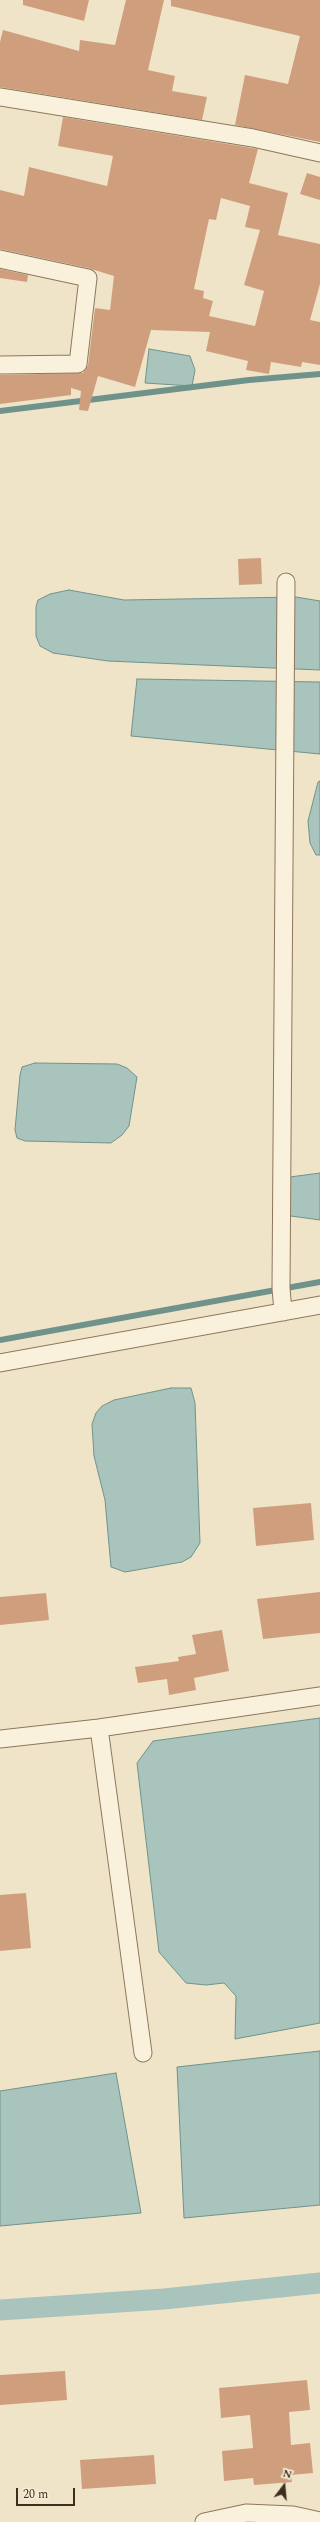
<!DOCTYPE html>
<style>
body{margin:0}
#map{position:relative;width:320px;height:2522px;overflow:hidden;background:#f0e4c8;font-family:Spectral,serif}
canvas{display:block}
.north{position:absolute;left:264px;top:2466px;width:40px;height:40px;-webkit-text-stroke:3px #f7eed8;paint-order:stroke;rotate:16deg;font-size:11px;font-weight:700;line-height:16px;text-align:center;color:#3d2e20}
.north::after{content:'';display:block;margin:auto;width:14px;height:18px;background:#3d2e20;clip-path:polygon(50% 0,100% 100%,50% 72%,0 100%)}
.scale{position:absolute;left:16px;top:2488px;width:59px;height:18px;box-sizing:border-box;border:2px solid #3d2e20;border-top:0;padding-left:5px;font-size:12px;line-height:14px;white-space:nowrap;color:#3d2e20;-webkit-text-stroke:3px #f7eed8;paint-order:stroke}
</style>
<div id="map">
<canvas width="320" height="2522"></canvas>
<div class="north">N</div>
<div class="scale">20 m</div>
</div>
<script>
const g = document.querySelector('canvas').getContext('2d');
g.lineJoin = 'round';
function fillPath(path, color) { g.fillStyle = color; g.fill(path, 'evenodd'); }
const toPath = rows => new Path2D(rows.map(r => 'M' + r).join(''));
function trace(path, color, width, dash) { g.strokeStyle = color; g.lineWidth = width; g.lineCap = dash ? 'butt' : 'round'; g.setLineDash(dash || []); g.stroke(path); }
const water = toPath([
 [149,349,190,356,195,370,192,386,145,383,149,349],
 [69,590,124,600,296,597,320,601,320,670,108,661,53,653,40,646,36,636,36,607,38,600,50,594,69,590],
 [137,679,320,682,320,754,131,736,137,679],
 [320,781,320,855,316,855,310,843,308,821,318,782,320,781],
 [35,1063,117,1064,127,1068,137,1077,129,1126,122,1135,111,1143,25,1141,17,1138,15,1130,20,1075,22,1067,35,1063],
 [320,1173,320,1220,291,1216,284,1211,290,1177,320,1173],
 [171,1388,191,1388,195,1403,200,1543,191,1557,182,1562,125,1572,111,1567,105,1500,94,1456,92,1424,96,1413,102,1406,114,1400,171,1388],
 [320,1718,320,2023,235,2039,236,1996,224,1983,206,1985,186,1983,159,1952,137,1763,153,1741,320,1718],
 [320,2051,320,2205,184,2218,177,2067,320,2051],
 [116,2073,141,2213,0,2226,0,2091,116,2073]
]);
fillPath(water, '#a9c4bc');
trace(water, '#6f938a', 1);
trace(toPath([
 [0,411,249,380,320,374],
 [0,1340,320,1282]
]), '#6f938a', 6);
trace(toPath([
 [0,2310,164,2299,320,2283]
]), '#a9c4bc', 21);
fillPath(toPath([
 [23,0,89,0,84,21,23,5],
 [126,0,164,0,148,70,175,76,172,91,207,97,202,120,0,87,0,42,3,30,79,51,80,40,115,45],
 [171,0,320,0,320,142,235,125,245,75,288,84,300,36,171,6],
 [63,117,258,149,249,183,288,193,278,235,320,244,320,284,310,320,320,322,320,365,302,362,301,367,271,362,269,374,246,370,248,361,206,351,210,332,151,330,135,387,98,376,88,411,79,410,81,391,71,388,71,395,0,404,0,375,83,373,88,365,95,308,110,310,114,276,88,268,0,249,0,190,24,196,29,167,107,186,113,156,58,146],
 [221,198,250,206,245,227,260,230,244,285,264,291,255,326,209,316,213,301,203,298,204,291,194,289,209,219,216,220],
 [307,173,320,177,320,200,300,194],
 [0,269,28,275,27,282,0,278],
 [261,558,262,584,239,585,238,559],
 [311,1503,314,1540,256,1546,253,1508],
 [320,1592,320,1633,263,1639,257,1599],
 [46,1593,49,1620,0,1625,0,1597],
 [222,1630,229,1671,194,1678,196,1690,169,1695,167,1679,138,1683,135,1667,179,1661,178,1657,196,1654,192,1635],
 [26,1893,31,1948,0,1951,0,1895],
 [65,2371,67,2400,0,2405,0,2375],
 [307,2380,310,2410,289,2412,291,2445,310,2443,313,2473,291,2475,292,2482,254,2485,253,2478,224,2481,222,2451,253,2448,250,2415,221,2418,219,2388],
 [154,2455,156,2484,82,2489,80,2460]
]), '#cf9f7d');
const minor = toPath([
 [0,97,253,138,320,153],
 [0,259,88,278,78,364,0,365],
 [283,1312,281,1288,286,582],
 [0,1363,320,1305],
 [99,1728,143,2053],
 [0,1739,99,1728,320,1696],
 [204,2522,246,2513,293,2515,320,2521]
]);
trace(minor, '#8d765c', 19);
trace(minor, '#faf1dc', 17);
</script>
